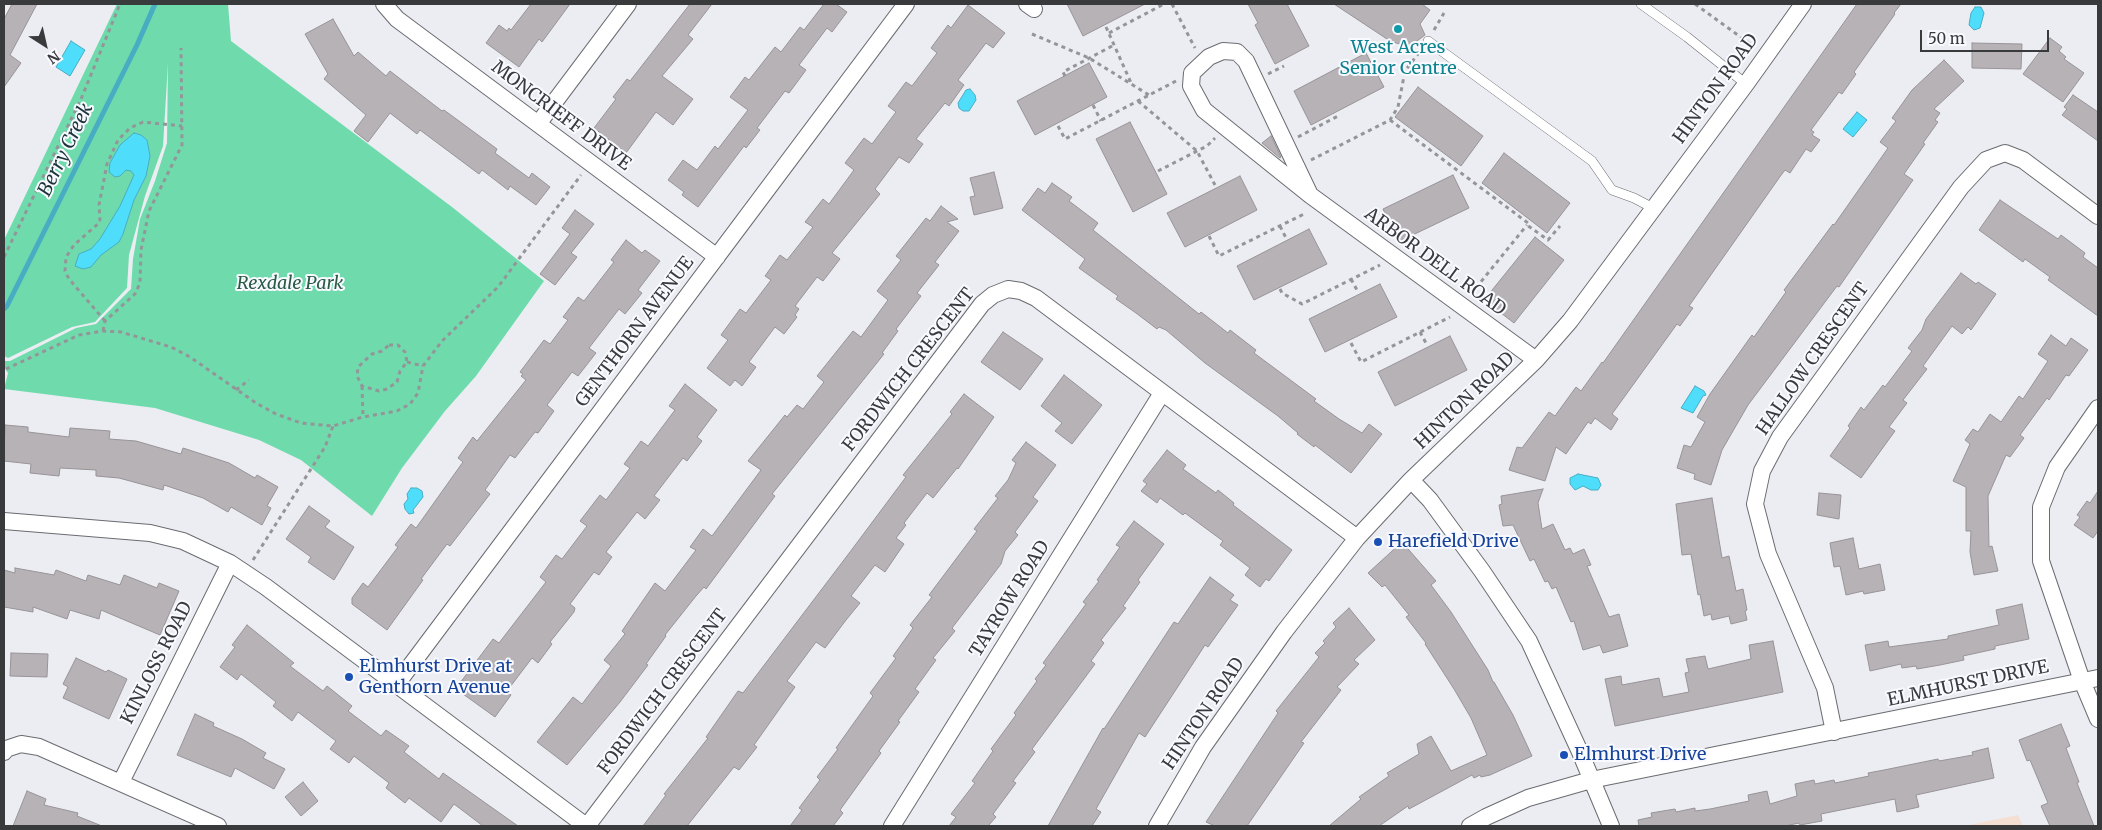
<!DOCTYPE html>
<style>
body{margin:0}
#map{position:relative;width:2102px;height:830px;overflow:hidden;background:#ebedf2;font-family:Merriweather,serif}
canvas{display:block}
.frame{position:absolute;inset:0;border:5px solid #393a3c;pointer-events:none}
.north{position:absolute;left:20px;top:20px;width:50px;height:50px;-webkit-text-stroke:4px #f9faff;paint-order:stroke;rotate:145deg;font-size:14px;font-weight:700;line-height:20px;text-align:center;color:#393a3c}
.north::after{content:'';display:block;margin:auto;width:18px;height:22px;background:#393a3c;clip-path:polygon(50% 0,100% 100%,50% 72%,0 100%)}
.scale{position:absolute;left:1920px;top:30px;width:129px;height:22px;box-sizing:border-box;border:2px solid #393a3c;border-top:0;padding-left:6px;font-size:15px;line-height:18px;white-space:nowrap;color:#393a3c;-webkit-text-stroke:4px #f9faff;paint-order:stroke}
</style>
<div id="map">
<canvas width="2102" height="830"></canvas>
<div class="frame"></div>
<div class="north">N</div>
<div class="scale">50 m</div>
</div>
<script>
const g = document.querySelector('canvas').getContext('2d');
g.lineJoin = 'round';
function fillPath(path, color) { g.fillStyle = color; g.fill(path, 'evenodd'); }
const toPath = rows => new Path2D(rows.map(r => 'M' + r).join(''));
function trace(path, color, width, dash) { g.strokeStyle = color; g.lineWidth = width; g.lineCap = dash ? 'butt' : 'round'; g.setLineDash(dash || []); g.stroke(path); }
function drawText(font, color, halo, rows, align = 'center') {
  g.font = font + ' Merriweather,serif'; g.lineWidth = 4; g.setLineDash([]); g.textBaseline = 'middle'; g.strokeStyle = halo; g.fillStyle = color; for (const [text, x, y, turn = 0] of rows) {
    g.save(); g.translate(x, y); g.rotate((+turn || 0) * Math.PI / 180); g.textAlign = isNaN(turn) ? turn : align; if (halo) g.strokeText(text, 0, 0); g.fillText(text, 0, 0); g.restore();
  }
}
fillPath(toPath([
 [2018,815,2023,826,1964,826]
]), '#f5ded2');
fillPath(toPath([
 [117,4,228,4,231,41,452,207,544,281,476,376,445,411,402,468,372,516,301,460,259,440,155,408,4,389,8,373,4,367,4,361,10,361,76,328,96,324,131,289,133,259,140,219,155,181,167,143,168,63,163,146,145,196,129,255,127,288,95,322,72,327,8,358,4,356,4,240]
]), '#6fdbac');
const water = toPath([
 [1975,7,1981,7,1984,13,1980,28,1974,30,1969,25,1971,13,1975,7],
 [71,41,85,50,70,76,56,67,71,41],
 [970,89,975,95,976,100,969,111,963,111,959,108,958,103,966,90,970,89],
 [1857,112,1867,120,1853,137,1843,129,1857,112],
 [134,133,141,135,147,140,150,156,146,176,134,200,123,234,119,242,101,255,91,267,83,269,75,266,79,254,91,249,100,239,120,206,134,175,131,171,126,170,120,176,115,177,109,172,110,163,120,145,134,133],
 [1695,386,1704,391,1706,395,1703,396,1693,413,1681,408,1695,386],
 [1578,474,1598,478,1601,485,1598,490,1591,490,1583,486,1575,490,1570,484,1570,478,1578,474],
 [411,488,417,488,422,491,423,497,413,510,414,513,409,514,405,509,404,504,408,499,407,494,411,488]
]);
fillPath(water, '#4edefc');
trace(water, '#48adc2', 1);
trace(toPath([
 [4,309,7,306,137,45,155,4]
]), '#48adc2', 5);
const building = toPath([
 [12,4,37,4,10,55,21,63,4,87,4,19,12,4],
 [531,4,570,4,542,42,539,39,519,67,486,43,499,25,507,31,509,28,511,30,531,4],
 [690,4,712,4,688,35,693,39,662,76,693,99,673,125,656,112,626,153,594,128,616,99,613,97,627,79,630,81,690,4],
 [824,4,836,4,847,12,832,32,827,28,799,65,806,70,789,93,785,91,757,128,760,130,746,148,744,146,698,207,682,195,684,192,668,180,683,160,697,170,715,146,718,149,748,110,730,97,745,77,749,80,775,47,781,52,800,27,804,30,824,4],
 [1067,4,1145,4,1083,36,1067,4],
 [1248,4,1287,4,1309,46,1275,64,1255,25,1258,23,1248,4],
 [1334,4,1422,4,1430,10,1420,24,1425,35,1409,47,1390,41,1334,4],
 [1857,4,1901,4,1894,13,1895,14,1854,72,1856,74,1842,94,1839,92,1811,130,1814,132,1812,135,1820,140,1811,152,1806,149,1790,173,1785,170,1779,178,1689,306,1693,308,1680,326,1677,324,1612,414,1618,419,1611,430,1595,418,1591,424,1588,422,1566,454,1556,447,1545,481,1509,470,1517,447,1522,448,1549,412,1555,416,1576,387,1581,391,1602,362,1603,363,1857,4],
 [968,5,1005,33,993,48,986,43,958,80,964,85,949,106,945,103,916,139,923,144,909,163,899,157,875,189,880,194,832,253,840,259,823,281,817,277,795,306,799,309,795,315,797,317,784,334,775,327,749,362,756,367,742,386,735,380,730,386,707,368,728,340,721,335,740,309,746,313,771,280,765,276,780,255,787,260,813,227,805,222,823,199,829,204,854,170,845,163,864,138,872,144,896,112,888,106,906,82,912,86,937,53,931,48,948,25,951,28,968,5],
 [333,19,354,56,358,52,386,76,390,71,442,111,444,110,497,149,495,153,529,178,532,173,550,187,536,205,510,186,508,190,482,170,479,174,420,130,417,134,390,113,368,142,354,131,366,115,324,79,328,74,305,34,333,19],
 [2050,38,2062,47,2059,51,2066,57,2064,59,2084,73,2063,102,2023,74,2050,38],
 [1972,43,2022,44,2021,69,1972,68,1972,43],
 [1366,53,1384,87,1311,125,1294,91,1366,53],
 [1944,60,1964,81,1934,109,1940,113,1935,120,1938,122,1923,143,1925,144,1904,174,1913,180,1839,287,1837,286,1748,405,1722,450,1711,485,1694,479,1695,474,1677,468,1684,445,1691,447,1705,422,1697,417,1710,394,1752,335,1754,337,1786,292,1784,290,1833,224,1834,225,1888,148,1880,142,1896,121,1892,118,1912,90,1944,60],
 [1089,63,1107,97,1035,135,1017,101,1089,63],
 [1418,87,1483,136,1461,166,1395,117,1418,87],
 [2073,95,2098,112,2098,141,2062,115,2067,109,2064,107,2073,95],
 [1130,122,1167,194,1133,212,1096,139,1130,122],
 [1271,136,1281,157,1280,158,1262,143,1271,136],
 [1504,153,1570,203,1547,233,1482,183,1504,153],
 [994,172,1003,208,974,215,970,197,975,196,970,178,994,172],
 [1453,175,1469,208,1398,242,1383,209,1453,175],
 [1240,176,1257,210,1185,247,1167,213,1240,176],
 [1052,183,1072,197,1069,201,1098,223,1093,230,1199,314,1201,312,1228,333,1230,330,1256,350,1254,353,1316,399,1314,401,1339,419,1362,433,1369,424,1382,434,1351,473,1315,445,1314,447,1297,434,1298,433,1278,416,1205,363,1166,330,1159,327,1157,329,1136,313,1116,299,1118,296,1079,268,1085,259,1022,210,1038,188,1045,193,1052,183],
 [2000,200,2058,239,2061,235,2085,253,2083,257,2098,268,2098,316,2048,280,2050,277,2025,259,2023,262,1979,230,2000,200],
 [941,206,958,219,947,222,959,231,935,262,939,265,917,293,921,296,896,329,898,331,882,353,884,354,772,494,775,496,706,589,704,587,696,596,665,635,666,636,646,664,648,665,620,702,567,765,537,742,573,697,582,704,611,666,604,660,625,634,622,631,655,583,665,591,696,550,690,547,703,529,712,536,761,470,748,461,785,415,787,417,797,405,803,409,824,382,817,376,853,331,861,337,888,300,877,291,901,260,896,256,926,218,930,221,941,206],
 [575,210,594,224,571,253,577,257,555,285,540,274,570,234,562,228,575,210],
 [1309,229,1327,264,1254,300,1237,266,1309,229],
 [1535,237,1564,260,1514,323,1484,300,1535,237],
 [626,240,642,253,645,250,660,261,638,290,642,293,625,314,619,309,589,348,596,353,578,376,572,372,547,405,554,411,538,433,535,432,515,458,510,455,485,490,490,494,450,546,447,544,421,579,423,580,387,630,352,604,352,598,363,583,368,587,398,547,395,545,411,524,416,528,463,462,458,458,473,437,477,441,526,380,521,376,523,374,520,372,544,340,550,344,568,320,563,317,578,297,584,301,614,262,611,260,626,240],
 [1961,273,1976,284,1978,282,1996,294,1971,330,1968,327,1962,334,1952,326,1923,366,1927,369,1903,400,1907,403,1889,427,1895,431,1861,478,1830,456,1850,428,1848,426,1861,407,1864,410,1883,385,1885,387,1912,351,1908,348,1922,330,1926,319,1961,273],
 [1380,284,1397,317,1325,352,1309,319,1380,284],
 [1003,332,1043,359,1020,390,981,362,1003,332],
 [2051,335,2066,346,2071,338,2088,350,2069,376,2066,375,2049,400,2047,398,2020,435,2024,438,2010,457,2006,455,1988,496,1989,547,1992,546,1998,571,1974,575,1970,552,1971,531,1966,531,1966,487,1953,481,1970,444,1965,440,1973,429,1978,432,1990,414,2001,422,2019,396,2023,399,2048,361,2038,354,2051,335],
 [1450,336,1467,370,1395,406,1378,372,1450,336],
 [1064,375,1102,405,1072,444,1055,431,1062,423,1041,406,1064,375],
 [685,384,717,410,697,437,702,441,687,461,683,458,654,496,660,500,645,519,637,512,606,552,612,557,599,575,594,572,570,604,575,608,574,612,550,642,552,644,538,663,532,658,507,691,511,695,495,717,463,694,467,688,460,683,493,639,499,643,546,582,540,577,556,555,562,559,587,526,580,521,600,495,606,500,630,468,624,464,641,441,648,446,675,410,669,406,685,384],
 [964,394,994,417,958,469,957,468,933,498,927,493,904,523,906,525,896,538,904,544,885,572,875,565,851,596,860,603,846,620,825,648,816,642,787,681,795,687,754,745,757,747,739,770,734,767,687,826,643,826,666,795,664,794,708,738,706,737,738,691,743,693,850,552,906,477,903,475,952,414,950,412,964,394],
 [5,425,28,427,28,432,69,437,70,428,110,431,109,439,136,441,181,454,183,448,229,463,255,478,257,475,278,487,267,506,271,508,262,525,231,507,228,512,203,498,164,485,163,490,119,478,96,476,96,470,60,468,59,476,30,473,31,464,4,461,5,425],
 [1026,442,1056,465,1033,497,1038,501,1015,532,1018,535,1005,551,1001,564,952,628,955,631,933,658,936,660,915,689,919,692,898,721,900,722,879,751,881,753,840,810,843,813,833,826,790,826,802,810,799,808,820,780,817,777,838,749,836,748,873,696,870,693,896,658,893,656,913,628,910,625,932,597,929,595,977,531,974,529,998,498,995,496,1008,480,1016,463,1012,460,1026,442],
 [1167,450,1186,465,1183,469,1216,493,1218,490,1234,503,1233,505,1292,550,1269,581,1266,579,1260,587,1245,575,1250,568,1220,545,1223,541,1185,513,1183,515,1160,498,1157,503,1141,491,1147,484,1143,481,1167,450],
 [1543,489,1538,503,1542,529,1553,524,1565,550,1570,548,1573,554,1584,549,1591,565,1587,566,1609,617,1619,614,1628,646,1603,653,1600,645,1583,650,1574,621,1571,622,1556,587,1552,589,1548,581,1545,582,1534,559,1530,561,1513,525,1503,526,1499,505,1502,504,1501,496,1543,489],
 [2098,491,2098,531,2093,538,2074,525,2080,517,2077,515,2087,501,2090,503,2098,491],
 [1819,493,1841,495,1839,519,1817,515,1819,493],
 [1712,498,1722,558,1729,556,1736,591,1743,589,1747,610,1745,611,1747,620,1731,624,1729,616,1712,620,1711,614,1704,616,1700,594,1698,595,1691,554,1682,555,1676,504,1712,498],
 [309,506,330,521,325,527,354,547,334,580,308,562,311,557,286,539,309,506],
 [1134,521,1164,544,1138,580,1140,582,1123,606,1126,608,1101,640,1104,643,1091,661,1095,664,1032,749,1035,752,1013,781,1016,783,993,814,996,817,988,826,949,826,956,817,951,814,975,783,972,781,993,751,991,749,1016,715,1014,713,1037,681,1035,679,1046,665,1043,663,1086,604,1083,602,1099,581,1097,580,1120,547,1116,545,1134,521],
 [1853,538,1859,569,1880,564,1885,590,1864,594,1863,591,1846,595,1840,566,1834,567,1830,543,1853,538],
 [1402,542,1436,581,1431,585,1451,612,1488,670,1493,682,1494,682,1513,715,1532,756,1490,775,1481,777,1480,775,1474,778,1472,775,1409,809,1408,806,1379,826,1329,826,1361,799,1359,797,1389,776,1387,773,1419,754,1417,744,1431,736,1451,771,1487,755,1471,718,1454,689,1425,644,1426,643,1406,617,1409,615,1385,585,1382,587,1368,573,1402,542],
 [15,568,54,575,56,570,86,581,88,575,120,585,124,575,157,588,159,583,179,591,160,635,101,610,99,619,70,610,67,619,33,607,33,612,4,607,4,570,15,573,15,568],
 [1210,577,1234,595,1230,600,1238,605,1208,647,1205,645,1145,737,1139,733,1096,809,1101,812,1092,826,1048,826,1103,728,1104,729,1174,622,1178,624,1210,577],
 [2022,604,2029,639,1995,646,1995,649,1963,656,1964,660,1940,665,1917,669,1916,666,1902,668,1901,664,1870,671,1865,645,1888,641,1889,647,1948,639,1948,636,1999,625,1996,610,2022,604],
 [1349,608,1375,640,1354,660,1359,664,1337,687,1341,690,1301,742,1304,743,1247,826,1215,826,1206,822,1278,713,1276,711,1319,657,1315,653,1325,643,1323,641,1336,627,1333,623,1349,608],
 [247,625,294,663,290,666,323,691,327,686,352,706,348,711,381,736,386,730,409,746,404,752,439,779,443,773,518,826,483,826,454,804,441,822,409,798,405,803,386,788,389,783,354,756,349,763,330,749,336,741,298,712,292,721,273,706,276,702,241,674,237,680,220,667,235,647,232,645,247,625],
 [1773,641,1783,692,1615,726,1605,679,1621,676,1622,685,1659,678,1663,697,1689,692,1685,673,1689,672,1686,659,1705,656,1708,669,1751,659,1749,645,1773,641],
 [11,653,48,654,47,677,10,676,11,653],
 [76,658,106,672,108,670,127,679,109,719,63,698,68,687,63,684,76,658],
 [195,714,214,723,213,726,242,739,266,753,263,758,285,769,274,789,235,768,231,777,177,755,195,714],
 [2061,724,2070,746,2066,748,2079,782,2077,783,2094,826,2050,826,2041,806,2048,803,2030,760,2027,761,2019,740,2061,724],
 [1988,748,1994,778,1916,795,1919,807,1897,812,1895,799,1821,814,1822,821,1800,825,1799,823,1785,826,1639,826,1638,820,1652,817,1651,813,1675,809,1676,812,1695,808,1695,811,1710,809,1749,801,1748,795,1767,791,1770,804,1797,796,1795,784,1814,780,1815,784,1834,780,1835,783,1869,776,1868,773,1884,770,1938,759,1939,761,1973,755,1972,752,1988,748],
 [303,782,318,801,301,816,285,797,303,782],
 [27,791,46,799,44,805,78,813,77,816,102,826,13,826,27,791]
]);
fillPath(building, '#b7b2b5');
trace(building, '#989396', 1);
const lane = toPath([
 [1641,4,1687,37,1746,84],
 [1428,41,1592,161,1612,190,1634,198,1653,208]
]);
const street = toPath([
 [384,4,397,19,717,257],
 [1027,4,1034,9],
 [538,124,628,4],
 [1310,195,1246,61,1237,52,1223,51,1209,57,1192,73,1191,86,1204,110,1310,195,1536,360],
 [2098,408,2057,467,2041,507,2041,561,2082,681,2098,719],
 [1411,480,1430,500,1482,571,1529,641,1580,752,1611,826],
 [4,521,150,533,183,541,230,563,266,587,586,826],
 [396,685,906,4],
 [1834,732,1825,688,1768,554,1755,504,1762,471,1780,437,1961,187,1986,160,2005,153,2023,160,2098,216],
 [4,752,6,749,21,744,39,747,218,826],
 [121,782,230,563],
 [587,826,982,304,993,295,1008,289,1021,291,1036,298,1357,538],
 [892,826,1162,393],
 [1157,826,1203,747,1284,632,1357,538,1411,480,1536,360,1570,321,1746,84,1803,4],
 [1470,826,1486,817,1528,798,1591,780,2098,678]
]);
trace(lane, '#6a6c70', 10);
trace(street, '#6a6c70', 18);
trace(toPath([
 [1172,4,1195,48],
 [1695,4,1753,46],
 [1106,27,1132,85],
 [1434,30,1444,13],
 [1109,33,1164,4],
 [1032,34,1089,58,1149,95],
 [1268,74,1284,66],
 [1065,76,1063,72,1114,45],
 [1138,101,1197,151,1215,185],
 [1093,105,1101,121],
 [1390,120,1528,223,1527,225,1548,240,1560,226],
 [1058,126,1065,139,1176,81],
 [1298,137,1338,116],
 [1311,160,1390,120,1398,107,1405,71,1421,50],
 [1158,171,1207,146,1215,138],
 [1280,226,1286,238],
 [1209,236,1219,256,1306,213],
 [4,257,81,99,120,4],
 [1351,279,1358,292],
 [1280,289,1282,293,1302,304,1380,265],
 [1471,294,1527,225],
 [105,321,69,279,65,271,66,257,74,245,100,222,99,205,107,164,118,140,130,128,143,122,182,126],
 [103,331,105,321,135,294,140,283,141,250,149,211,182,145,181,48],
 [1420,332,1427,345],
 [1351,343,1361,362,1450,317],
 [389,345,398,345,405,352,407,362,400,371,397,382,387,389,379,391,362,386,357,376,358,367,372,354,382,351,389,345],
 [407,362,423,366],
 [6,369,79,335,103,331,121,332,171,347,190,357,256,403,276,414,301,423,333,426,363,417,397,411,410,404,418,393,423,366,442,341,498,287,581,175],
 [362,386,363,417],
 [236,390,249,380],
 [253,560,325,447,333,426]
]), '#949599', 3, [4, 4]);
trace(lane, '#fff', 9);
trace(street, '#fff', 16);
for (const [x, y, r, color] of [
 [1398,29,5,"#0f9aa8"],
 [1378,542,5,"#1a4fb4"],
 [349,677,5,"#1a4fb4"],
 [1564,755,5,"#1a4fb4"]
]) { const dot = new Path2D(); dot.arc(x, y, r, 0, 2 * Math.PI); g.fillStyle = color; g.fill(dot); trace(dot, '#f9faff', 2); }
drawText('18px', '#0d838f', '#f9faff', [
 ["West Acres",1398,48],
 ["Senior Centre",1398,69]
]);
drawText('18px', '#393a3c', '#f9faff', [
 ["HINTON ROAD",1716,89,-54],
 ["MONCRIEFF DRIVE",561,116,37],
 ["ARBOR DELL ROAD",1435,262,36],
 ["GENTHORN AVENUE",635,332,-53],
 ["HALLOW CRESCENT",1813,359,-55],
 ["FORDWICH CRESCENT",909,370,-52],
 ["HINTON ROAD",1465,401,-44],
 ["TAYROW ROAD",1010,599,-58],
 ["KINLOSS ROAD",157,663,-63],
 ["ELMHURST DRIVE",1968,684,-12],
 ["FORDWICH CRESCENT",663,692,-53],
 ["HINTON ROAD",1204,714,-56]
]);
drawText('italic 18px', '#2b5a45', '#f9faff', [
 ["Rexdale Park",290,284]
]);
drawText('18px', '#164399', '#f9faff', [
 ["Harefield Drive",1388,542],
 ["Elmhurst Drive at",359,667],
 ["Genthorn Avenue",359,688],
 ["Elmhurst Drive",1574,755]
], 'left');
drawText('italic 19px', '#1c343a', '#f9faff', [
 ["Berry Creek",66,150,-64]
]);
</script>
